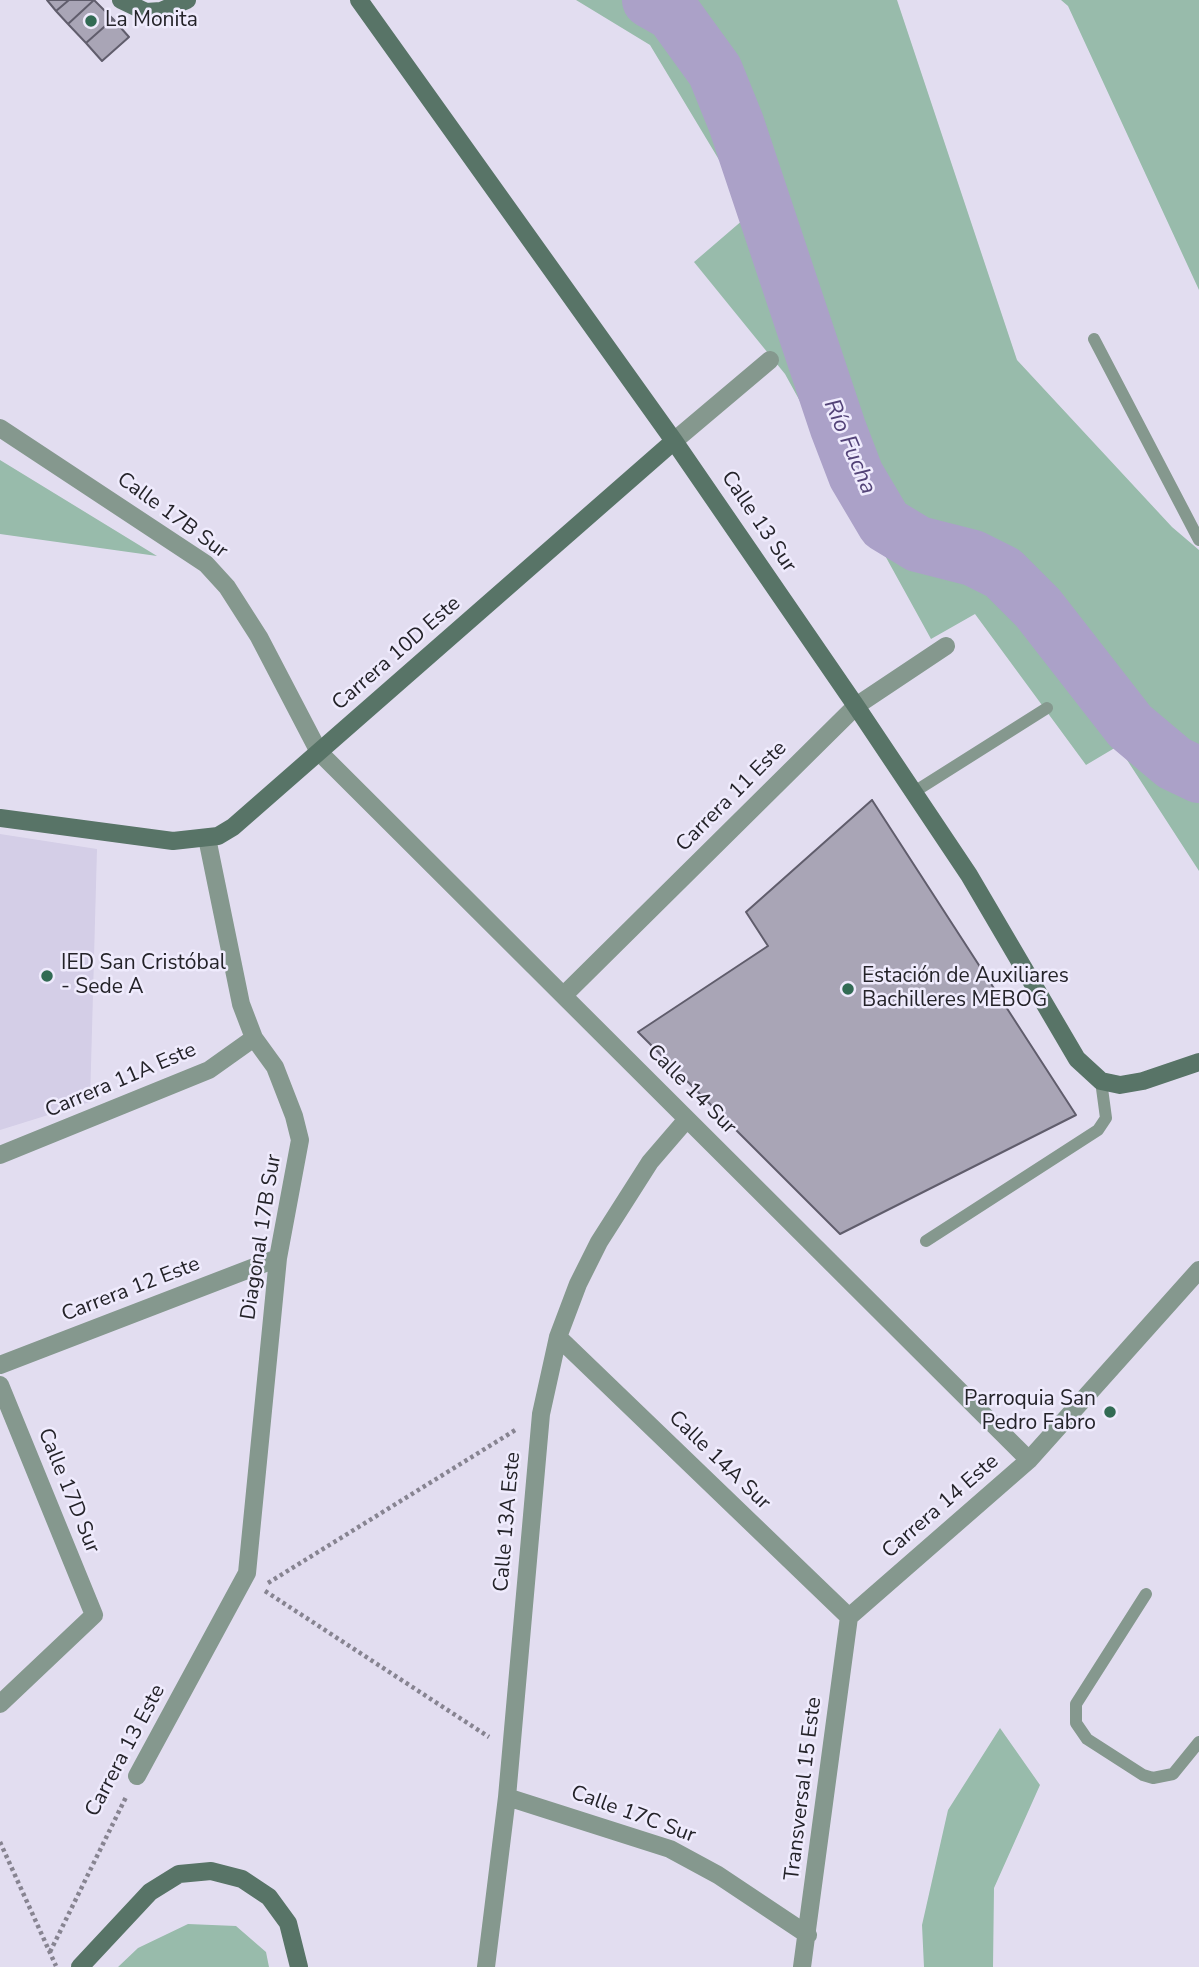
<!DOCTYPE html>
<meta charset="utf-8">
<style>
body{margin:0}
canvas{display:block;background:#e2ddf0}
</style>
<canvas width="1199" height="1967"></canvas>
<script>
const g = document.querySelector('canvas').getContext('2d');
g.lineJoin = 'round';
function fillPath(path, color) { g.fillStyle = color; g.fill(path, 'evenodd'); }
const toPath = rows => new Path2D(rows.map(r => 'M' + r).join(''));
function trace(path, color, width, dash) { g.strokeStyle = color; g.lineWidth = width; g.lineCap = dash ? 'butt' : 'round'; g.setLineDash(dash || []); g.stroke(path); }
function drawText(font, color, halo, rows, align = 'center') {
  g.font = font + ' "Nunito Sans",sans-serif'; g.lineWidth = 5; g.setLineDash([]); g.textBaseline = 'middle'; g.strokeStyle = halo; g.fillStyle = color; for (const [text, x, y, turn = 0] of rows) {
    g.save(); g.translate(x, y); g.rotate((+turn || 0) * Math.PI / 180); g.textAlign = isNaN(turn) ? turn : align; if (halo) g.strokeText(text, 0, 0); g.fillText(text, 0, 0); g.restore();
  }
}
fillPath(toPath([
 [0,834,97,849,90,1102,0,1130]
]), '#d4cee7');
fillPath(toPath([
 [576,0,897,0,1017,360,1172,527,1199,550,1199,871,1118,746,1086,765,975,614,931,639,785,374,694,262,751,213,650,45],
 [1061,0,1199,0,1199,290,1068,6],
 [0,460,157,556,0,534],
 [1000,1728,1040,1785,994,1888,993,1967,924,1967,922,1925,948,1810],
 [188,1924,236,1926,266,1952,269,1967,118,1967,138,1948]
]), '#98bbab');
trace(toPath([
 [650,0,673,13,715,71,736,123,838,428,856,475,885,524,918,544,973,558,1003,573,1038,608,1130,726,1174,763,1199,775]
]), '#aba1c8', 56);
const building = toPath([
 [47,0,69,0,56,11,47,0],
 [69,0,94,0,68,24,56,11,69,0],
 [94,0,113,19,86,43,68,24,94,0],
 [113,19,129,37,102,61,86,43,113,19],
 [872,800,1076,1115,840,1234,638,1032,768,946,746,912,872,800]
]);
fillPath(building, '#a9a5b6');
trace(building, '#605d6c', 2);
trace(toPath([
 [268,1583,517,1429],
 [265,1591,489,1737],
 [0,1842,56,1966],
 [50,1952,127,1795]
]), '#878491', 4.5, [3.5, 3.5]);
trace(toPath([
 [1094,339,1199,540],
 [914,792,1047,708],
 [926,1241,1098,1130,1106,1118,1101,1081],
 [1146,1594,1076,1704,1076,1723,1087,1739,1143,1775,1153,1778,1173,1774,1199,1742]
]), '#85988e', 12);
trace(toPath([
 [0,428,206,564,227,587,259,637,319,752,1029,1460],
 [674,441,770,360],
 [564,995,856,706,946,646],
 [0,1155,209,1070,254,1038],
 [558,1337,849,1617],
 [0,1365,278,1258],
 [0,1385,94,1615,0,1704],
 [849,1617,1029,1460,1199,1270],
 [137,1776,247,1573,278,1258,300,1140,294,1116,275,1067,254,1038,241,1004,207,838],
 [507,1797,670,1849,718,1875,808,1935],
 [486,1967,507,1797,541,1414,558,1337,578,1284,599,1242,650,1162,687,1119],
 [802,1967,849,1617]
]), '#85988e', 18);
trace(toPath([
 [121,0,146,12,161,11,187,0],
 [359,0,674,441,856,706,969,875,1077,1059,1101,1081,1120,1085,1143,1081,1199,1062],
 [0,818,173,841,218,836,233,827,674,441],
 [80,1967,150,1892,179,1874,211,1871,242,1879,269,1897,288,1923,299,1967]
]), '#587467', 18);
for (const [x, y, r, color] of [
 [91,21,7,"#326b54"],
 [47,976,7,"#326b54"],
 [848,989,7,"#326b54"],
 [1110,1412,7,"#326b54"]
]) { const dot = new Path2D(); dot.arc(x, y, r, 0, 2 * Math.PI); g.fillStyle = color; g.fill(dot); trace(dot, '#efebfd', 2.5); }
drawText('21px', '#242329', '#efebfd', [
 ["La Monita",105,21],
 ["IED San Cristóbal",61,964],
 ["- Sede A",61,988],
 ["Estación de Auxiliares",862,977],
 ["Bachilleres MEBOG",862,1001],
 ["Parroquia San",1096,1400,"right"],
 ["Pedro Fabro",1096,1424,"right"]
], 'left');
drawText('21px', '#242329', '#efebfd', [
 ["Calle 17B Sur",172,516,36],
 ["Calle 13 Sur",758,522,56],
 ["Carrera 10D Este",397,654,-41],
 ["Carrera 11 Este",732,797,-45],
 ["Carrera 11A Este",121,1081,-23],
 ["Calle 14 Sur",691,1090,45],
 ["Diagonal 17B Sur",262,1237,-81],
 ["Carrera 12 Este",131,1290,-21],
 ["Calle 14A Sur",719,1461,44],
 ["Calle 17D Sur",68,1491,68],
 ["Carrera 14 Este",941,1507,-41],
 ["Calle 13A Este",508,1522,-85],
 ["Carrera 13 Este",126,1751,-62],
 ["Transversal 15 Este",804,1789,-83],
 ["Calle 17C Sur",633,1815,20]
]);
drawText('italic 23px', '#524277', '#efebfd', [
 ["Río Fucha",849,447,67]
]);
</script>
